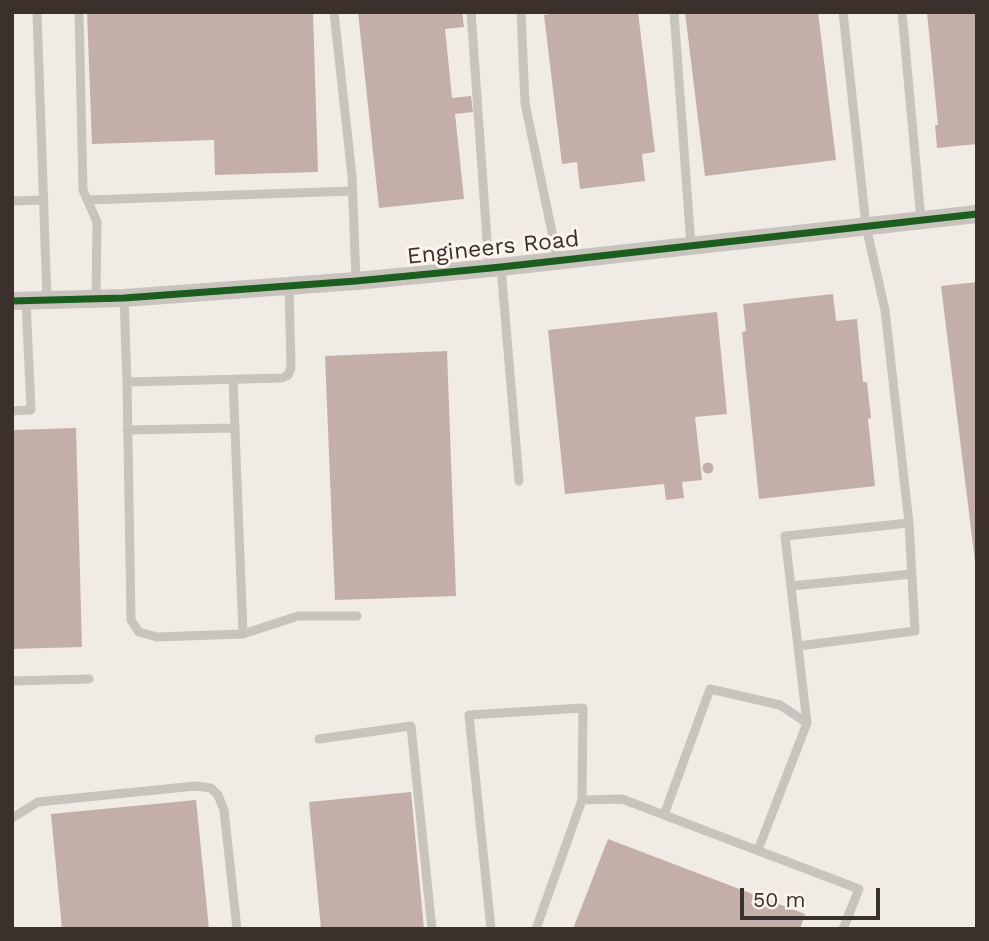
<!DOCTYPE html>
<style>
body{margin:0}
#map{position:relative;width:989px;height:941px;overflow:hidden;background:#f0ebe5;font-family:"Work Sans",sans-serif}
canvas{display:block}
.frame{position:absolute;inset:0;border:14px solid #3b302b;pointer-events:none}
.scale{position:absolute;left:740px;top:888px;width:140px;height:32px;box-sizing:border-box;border:4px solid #3b302b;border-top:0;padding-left:9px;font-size:21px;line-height:24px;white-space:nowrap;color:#3b302b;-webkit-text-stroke:5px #fbf5ee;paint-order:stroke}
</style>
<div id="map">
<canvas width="989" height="941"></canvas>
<div class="frame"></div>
<div class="scale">50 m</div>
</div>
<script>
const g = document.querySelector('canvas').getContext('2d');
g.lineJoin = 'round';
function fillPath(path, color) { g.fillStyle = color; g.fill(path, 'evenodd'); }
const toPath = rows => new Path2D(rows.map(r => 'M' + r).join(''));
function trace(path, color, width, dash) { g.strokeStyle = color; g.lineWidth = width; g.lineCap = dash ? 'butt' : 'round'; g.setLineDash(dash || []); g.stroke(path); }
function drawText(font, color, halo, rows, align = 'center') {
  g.font = font + ' "Work Sans",sans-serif'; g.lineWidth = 6; g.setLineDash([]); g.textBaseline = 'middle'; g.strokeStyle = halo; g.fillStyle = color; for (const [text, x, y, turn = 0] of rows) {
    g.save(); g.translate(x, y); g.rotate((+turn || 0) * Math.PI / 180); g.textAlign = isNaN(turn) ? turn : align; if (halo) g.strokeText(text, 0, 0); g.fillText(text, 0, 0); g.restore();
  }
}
fillPath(toPath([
 [87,12,313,12,318,172,215,175,214,140,92,144],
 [358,12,462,12,464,27,445,29,452,98,471,96,473,112,455,114,464,199,379,208],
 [562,12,638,12,655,152,642,154,645,181,580,189,577,162,562,164,544,15],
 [685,12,818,12,836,160,705,176],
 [927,12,977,12,977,144,937,148,935,125,938,125],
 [977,282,977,561,975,561,941,286],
 [833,294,836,321,857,319,863,382,867,382,871,418,868,419,875,486,759,499,742,332,746,331,743,304],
 [717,312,727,414,695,417,702,480,682,482,684,498,666,500,664,484,565,494,548,330],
 [447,351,456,596,335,600,325,356],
 [76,428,82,647,12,649,12,430],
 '702.5 468a5.5 5.5 0 1 1 11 0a5.5 5.5 0 1 1-11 0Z',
 [411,792,424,929,321,929,309,802],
 [196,800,209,929,62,929,51,814],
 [608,839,805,914,800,929,573,929]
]), '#c3afa7');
trace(toPath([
 [37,12,47,300],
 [79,12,83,190,97,222,96,298],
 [334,12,352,176,356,281],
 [471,12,489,269],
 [521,12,525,103,558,261],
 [674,12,691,246],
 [902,12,921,220],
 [88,200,352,191],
 [12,201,44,200],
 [501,267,519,481],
 [124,298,127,382,282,378,288,375,291,368,289,287],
 [233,379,243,634],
 [127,382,131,620,139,632,157,637,243,634,298,616,357,616],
 [12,411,31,410,26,301],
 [127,430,235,428],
 [791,586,912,574],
 [798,646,915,631,909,523],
 [12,681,89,679],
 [319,739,411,726,432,929],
 [664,815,710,689,780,705,807,723],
 [12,818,38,802,195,786,211,788,218,795,224,810,237,929],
 [758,850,807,723,785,536,909,523,885,310,866,226,843,12],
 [491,929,469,715,583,708,582,800,622,799,859,889,843,929],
 [536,929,582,800]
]), '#c9c3be', 9);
trace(toPath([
 [12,301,124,298,356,281,501,267,977,214]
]), '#c9c3be', 18);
trace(toPath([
 [12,301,124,298,356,281,501,267,977,214]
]), '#1b5e20', 7);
drawText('23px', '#3b302b', '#fbf5ee', [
 ["Engineers Road",493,248,-6]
]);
</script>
